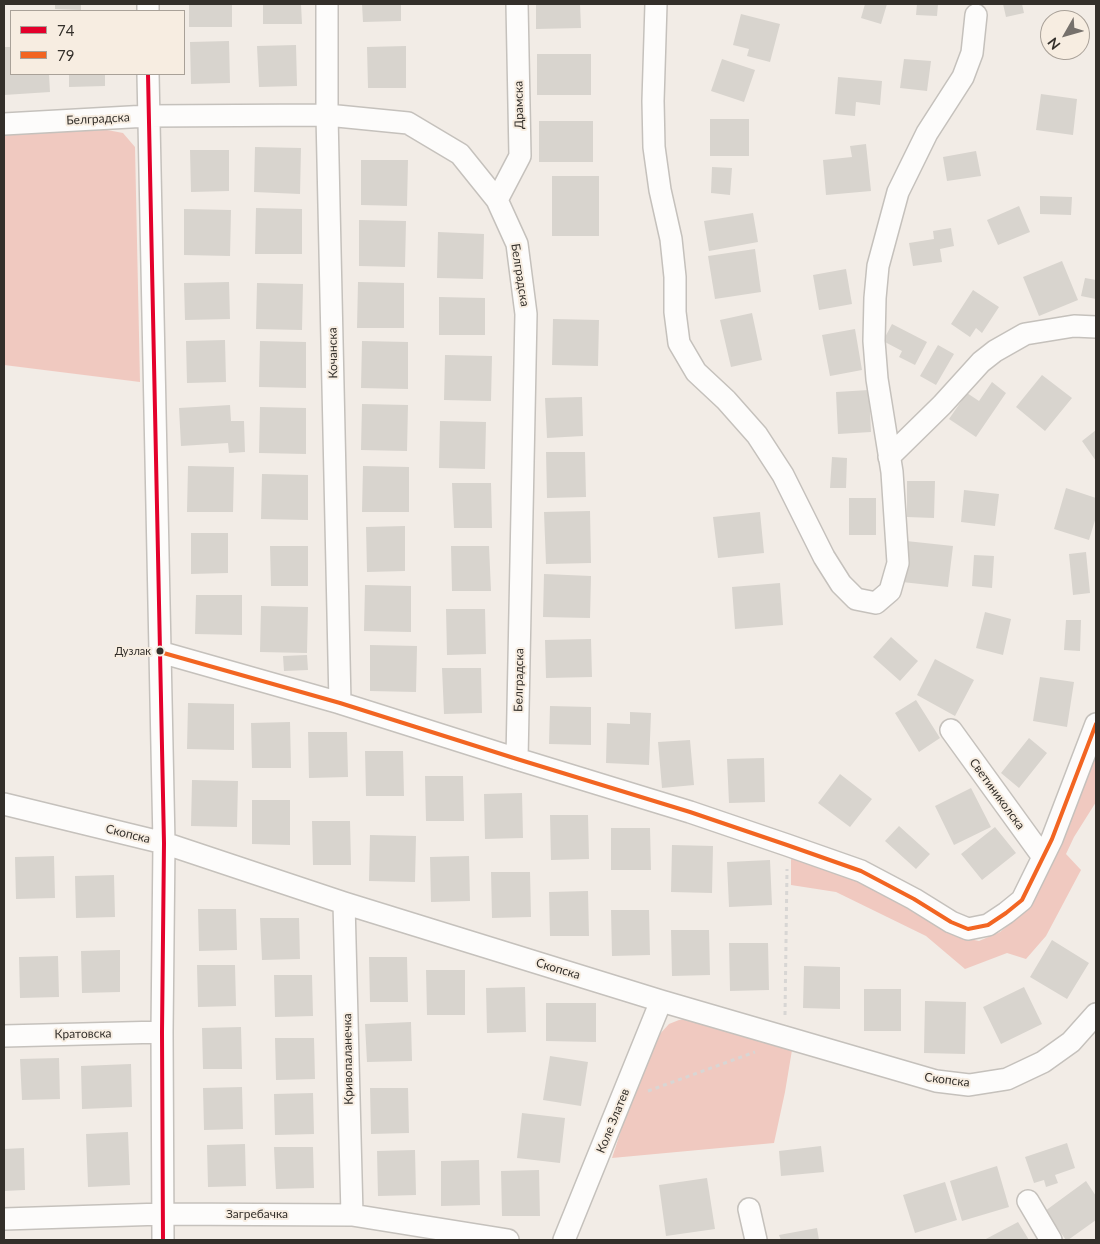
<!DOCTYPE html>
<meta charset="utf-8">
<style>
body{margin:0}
#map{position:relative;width:1100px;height:1244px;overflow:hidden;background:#f2ece6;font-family:Lato,sans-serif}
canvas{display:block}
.frame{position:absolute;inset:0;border:5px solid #332f2a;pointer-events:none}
.legend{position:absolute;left:10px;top:10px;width:175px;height:65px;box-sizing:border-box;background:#f7ede1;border:1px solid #a9a198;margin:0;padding:6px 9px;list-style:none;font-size:15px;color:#332f2a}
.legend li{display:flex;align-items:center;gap:10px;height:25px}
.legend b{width:25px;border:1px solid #a9a198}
.north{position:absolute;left:1040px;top:10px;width:50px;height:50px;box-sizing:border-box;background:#f7ede1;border:1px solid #a9a198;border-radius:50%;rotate:232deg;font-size:14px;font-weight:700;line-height:20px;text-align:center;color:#332f2a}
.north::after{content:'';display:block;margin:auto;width:18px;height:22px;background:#76716c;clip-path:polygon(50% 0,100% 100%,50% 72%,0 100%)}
</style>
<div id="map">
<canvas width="1100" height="1244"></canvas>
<div class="frame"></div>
<ul class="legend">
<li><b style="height:6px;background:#e4002b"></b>74</li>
<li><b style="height:6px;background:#f26522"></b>79</li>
</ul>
<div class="north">N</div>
</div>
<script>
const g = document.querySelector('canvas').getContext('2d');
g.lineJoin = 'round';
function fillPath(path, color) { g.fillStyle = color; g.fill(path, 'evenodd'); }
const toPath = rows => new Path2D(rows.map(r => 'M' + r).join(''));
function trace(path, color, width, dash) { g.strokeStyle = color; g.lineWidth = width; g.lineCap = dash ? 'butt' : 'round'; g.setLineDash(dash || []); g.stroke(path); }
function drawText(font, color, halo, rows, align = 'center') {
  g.font = font + ' Lato,sans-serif'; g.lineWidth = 4; g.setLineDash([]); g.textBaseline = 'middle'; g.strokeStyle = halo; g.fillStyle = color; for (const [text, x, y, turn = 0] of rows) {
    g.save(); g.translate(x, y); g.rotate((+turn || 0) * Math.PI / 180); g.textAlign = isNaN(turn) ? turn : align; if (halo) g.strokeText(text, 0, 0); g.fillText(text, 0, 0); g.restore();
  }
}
fillPath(toPath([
 [102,129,123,133,135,147,140,382,4,365,4,134],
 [1096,743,1096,802,1074,837,1066,854,1081,870,1046,936,1026,959,1007,953,965,969,926,936,836,892,791,885,791,855,856,875,960,937,979,941,1000,932,1024,912],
 [691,1018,792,1050,785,1092,774,1143,612,1158,632,1097,658,1036,669,1024,679,1020]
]), '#f0c9c0');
fillPath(toPath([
 [55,4,81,4,81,10,55,9],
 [189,4,232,4,232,27,189,27],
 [263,4,301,4,302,24,263,24],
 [362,4,401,4,401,21,363,22],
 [536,4,580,4,581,28,536,29],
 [865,4,887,4,881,24,861,18],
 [917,4,938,4,937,16,916,15],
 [1003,4,1022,4,1024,13,1006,17],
 [741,14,780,24,770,62,747,56,749,49,733,45],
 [229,41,230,83,191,84,190,42],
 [296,45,297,86,259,87,257,46],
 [406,46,406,88,368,88,367,47],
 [4,47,11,47,11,74,49,74,50,92,4,95],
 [537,54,591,54,591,95,537,95],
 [722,59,755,70,744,102,711,91],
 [904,59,931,61,927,91,900,88],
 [69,74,105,74,105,86,69,87],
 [838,77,882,81,880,105,856,102,855,116,835,114],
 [1041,94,1077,99,1073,135,1036,130],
 [710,119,749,119,749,156,710,156],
 [539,121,593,121,593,162,539,162],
 [866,144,871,191,826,195,823,160,852,157,850,146],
 [255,147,301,148,300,194,254,192],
 [190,150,229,150,229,191,191,192],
 [976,151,981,176,947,181,943,157],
 [361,160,408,160,407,206,361,205],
 [712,167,732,168,730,195,711,193],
 [552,176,599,176,599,236,552,236],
 [1040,196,1072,197,1071,215,1040,214],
 [1019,206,1030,232,998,245,987,220],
 [256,208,302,209,302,254,255,254],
 [184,209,231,210,230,256,184,255],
 [753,213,758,242,709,251,704,221],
 [359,220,406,221,405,267,359,266],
 [951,228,954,246,940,249,942,262,913,266,909,243,934,239,933,231],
 [438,232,484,234,483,279,437,278],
 [755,249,761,292,715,299,708,256],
 [1062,261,1078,300,1039,316,1023,277],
 [846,269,852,304,819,310,813,275],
 [1085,278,1096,280,1096,299,1081,296],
 [229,282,230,319,185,320,184,283],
 [358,282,404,283,404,328,357,328],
 [257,283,303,284,302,330,256,329],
 [973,290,999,307,982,333,976,328,970,337,951,324],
 [439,297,485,298,485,335,439,335],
 [752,313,762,360,731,367,720,320],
 [553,319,599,320,598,366,552,365],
 [892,324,927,342,915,365,899,357,902,351,883,341],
 [855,329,862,370,830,376,822,335],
 [225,340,226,382,187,383,186,341],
 [260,341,306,342,306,388,259,387],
 [362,341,408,342,408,389,361,388],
 [938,345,954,354,936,385,920,376],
 [445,355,492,356,491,401,444,400],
 [1042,375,1072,398,1045,431,1016,407],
 [992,382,1006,393,976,437,949,419,967,393,979,401],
 [869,390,871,432,838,434,836,392],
 [582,397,583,436,547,438,545,398],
 [362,404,408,405,407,451,361,450],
 [230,405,231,421,244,421,245,452,229,453,228,443,181,446,179,408],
 [260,407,306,408,306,454,259,453],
 [440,421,486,422,485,469,439,468],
 [1096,430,1096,461,1082,441],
 [546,452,585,452,586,497,547,498],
 [832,457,847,458,846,488,830,488],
 [188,466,234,467,233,512,187,512],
 [363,466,409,467,409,512,362,512],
 [262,474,308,475,308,520,261,519],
 [907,481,935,481,934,518,907,517],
 [452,483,491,483,492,528,454,528],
 [1066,488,1096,498,1096,517,1089,540,1054,529],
 [964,490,999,494,995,526,961,522],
 [849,498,876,498,876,535,849,535],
 [590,511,591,563,546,564,544,512],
 [760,512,764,553,718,558,713,517],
 [405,526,405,571,367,572,366,527],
 [191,533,228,533,228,573,191,574],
 [906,541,953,546,948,587,902,582],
 [270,546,308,546,308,586,271,586],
 [451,546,489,546,491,591,452,591],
 [1086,552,1090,593,1073,595,1069,554],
 [974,555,994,556,992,588,972,586],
 [544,574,591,576,590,618,543,617],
 [780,583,783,625,735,629,732,587],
 [365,585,411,586,411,632,364,631],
 [196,595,242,595,242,635,195,634],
 [261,606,308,607,307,653,260,652],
 [446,609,485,609,486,654,447,655],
 [985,612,1011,619,1003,655,976,648],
 [1066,620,1081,620,1080,651,1064,650],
 [891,637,918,661,900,681,873,657],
 [591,639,592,677,546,678,545,640],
 [370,645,417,646,416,692,370,691],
 [307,655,308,670,284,671,283,656],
 [935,659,974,680,955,716,917,695],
 [442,668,481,668,482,713,444,714],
 [1040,677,1074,682,1067,727,1033,721],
 [916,700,940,738,919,752,895,713],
 [188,703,234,704,234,750,187,749],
 [550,706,591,707,591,745,549,744],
 [630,712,651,713,649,765,606,763,607,723,630,724],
 [290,722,291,768,252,768,251,723],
 [308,732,347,732,348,777,309,778],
 [1029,738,1047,753,1019,788,1001,773],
 [690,740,694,785,662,788,658,742],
 [365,751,403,751,404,796,366,796],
 [764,758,765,802,729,803,727,759],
 [840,774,872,799,850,827,818,803],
 [425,776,463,776,464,821,426,821],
 [192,780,238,781,237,827,191,826],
 [971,788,991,827,954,845,935,806],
 [522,793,523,838,485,839,484,794],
 [252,800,290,800,290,845,252,844],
 [550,815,588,815,589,859,551,860],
 [312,821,350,821,351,865,313,865],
 [899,826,930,854,916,869,885,841],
 [995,827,1016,853,982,880,961,854],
 [611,828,650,828,651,870,611,870],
 [370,835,416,836,415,882,369,881],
 [672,845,713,846,712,893,671,892],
 [54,856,55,898,16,899,15,857],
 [469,856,470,901,431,902,430,857],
 [770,860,772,905,729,907,727,862],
 [491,872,530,872,531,917,492,918],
 [114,875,115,917,76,918,75,876],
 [588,891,589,936,550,936,549,892],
 [198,909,236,909,237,950,199,951],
 [611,910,649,910,650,955,612,956],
 [260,918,299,918,300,959,262,960],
 [671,930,709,930,710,975,672,976],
 [1052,940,1089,963,1067,999,1030,977],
 [729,943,768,943,769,990,730,991],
 [120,950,120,992,82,993,81,951],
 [58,956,59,997,20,998,19,957],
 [369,957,407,957,408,1002,370,1002],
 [197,965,235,965,236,1006,198,1007],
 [804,966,840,967,840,1009,803,1008],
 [426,970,465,970,465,1015,427,1015],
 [274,975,312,975,313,1016,275,1017],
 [525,987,526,1032,487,1033,486,988],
 [1024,987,1042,1024,1001,1044,983,1007],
 [864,989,901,989,901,1031,864,1031],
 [925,1001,966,1002,965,1054,924,1053],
 [546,1003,596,1003,596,1042,546,1041],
 [411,1022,412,1061,367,1062,365,1024],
 [241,1027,242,1069,203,1069,202,1028],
 [275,1038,314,1038,315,1079,276,1080],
 [550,1056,588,1062,581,1106,543,1100],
 [59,1058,60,1099,22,1100,20,1059],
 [131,1064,132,1107,82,1109,81,1066],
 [242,1087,243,1129,204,1130,203,1088],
 [370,1088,408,1088,409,1133,371,1134],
 [313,1093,314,1134,275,1135,274,1094],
 [522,1113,565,1118,560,1163,517,1158],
 [128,1132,130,1185,88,1187,86,1134],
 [1067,1143,1075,1168,1055,1175,1058,1183,1046,1187,1044,1180,1034,1183,1025,1157],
 [245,1144,246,1186,208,1187,207,1145],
 [821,1146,824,1172,781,1176,779,1151],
 [274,1147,313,1147,314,1188,276,1189],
 [24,1148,25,1190,4,1191,4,1149],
 [415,1150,416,1195,378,1196,377,1151],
 [479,1160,480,1205,441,1206,441,1161],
 [997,1166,1009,1207,962,1221,950,1181],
 [539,1170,540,1216,502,1216,501,1171],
 [707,1178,715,1229,666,1236,659,1185],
 [1086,1181,1096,1196,1096,1220,1068,1240,1066,1240,1045,1211],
 [945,1182,957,1220,915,1233,903,1195],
 [1018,1222,1029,1240,984,1240],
 [817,1228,819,1240,781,1240,779,1235]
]), '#d8d4ce');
const street = toPath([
 [148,4,148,11],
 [327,4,327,115,340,703],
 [656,4,653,101,654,147,660,190,671,239,675,277,675,312,679,343,696,372,726,400,757,435,783,475,824,557,841,584,856,599,876,603,890,591,898,563,892,472,877,379,874,341,875,298,878,266,898,192,927,133,963,77,972,53,976,15],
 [148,74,164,843,162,1032,163,1240],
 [4,124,148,116,327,115,408,123,460,154,497,200,517,244,526,314,517,759],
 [497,200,520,156,517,4],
 [889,457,942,405,981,362,995,351,1025,334,1074,326,1096,327],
 [160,652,340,703,517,759,690,812,787,845,861,871,914,899,951,922,968,929,988,925,1006,913,1022,900,1052,839,1096,724],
 [951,730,1043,857],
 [4,804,164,843,344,903,661,1001,936,1081,969,1085,1007,1079,1043,1062,1071,1042,1096,1014],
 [344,903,352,1215],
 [4,1036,162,1032],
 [1028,1201,1051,1240],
 [749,1209,756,1240],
 [4,1219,163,1214,352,1215,508,1240],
 [564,1240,661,1001]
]);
trace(street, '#c5c1bc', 24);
trace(toPath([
 [785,1015,787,869],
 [648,1091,755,1052]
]), '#d8d6d4', 3, [4, 4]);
trace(street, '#fdfcfb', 21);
trace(toPath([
 [148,74,164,843,162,1032,163,1240]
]), '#e4002b', 4);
trace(toPath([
 [160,652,340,703,517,759,690,812,787,845,861,871,914,899,951,922,968,929,988,925,1006,913,1022,900,1052,839,1096,724]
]), '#f26522', 4);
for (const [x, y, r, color] of [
 [160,651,4.5,"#332f2a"]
]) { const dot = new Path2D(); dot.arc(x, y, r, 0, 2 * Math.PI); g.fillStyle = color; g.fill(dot); trace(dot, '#f7ede1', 2); }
drawText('11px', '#332f2a', '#f7ede1', [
 ["Дузлак",151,651]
], 'right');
drawText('12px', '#332f2a', '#f7ede1', [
 ["Драмска",519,105,-91],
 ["Белградска",98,119,-3],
 ["Белградска",520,275,81],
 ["Кочанска",333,353,-91],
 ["Белградска",519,680,-89],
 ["Светиниколска",997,794,54],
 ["Скопска",128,834,14],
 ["Скопска",558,969,17],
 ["Кратовска",83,1034,-1],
 ["Кривопаланечка",348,1059,-91],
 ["Скопска",947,1080,7],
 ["Коле Златев",613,1121,-68],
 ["Загребачка",257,1214]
]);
</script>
